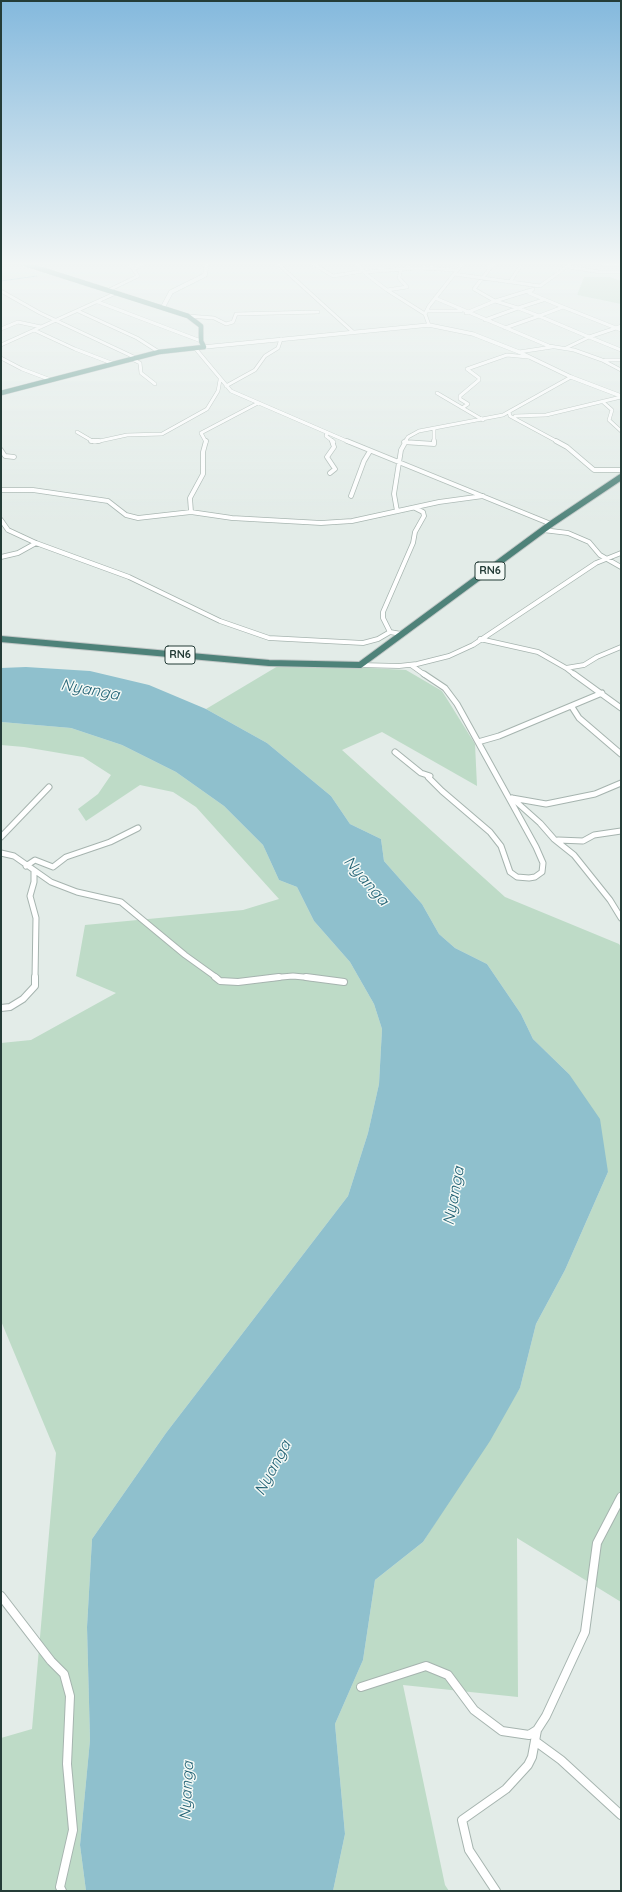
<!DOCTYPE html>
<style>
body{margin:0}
#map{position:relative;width:622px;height:1892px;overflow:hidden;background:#e3ece8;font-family:Quicksand,sans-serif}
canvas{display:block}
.frame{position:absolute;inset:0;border:2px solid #243c37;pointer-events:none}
</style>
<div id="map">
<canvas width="622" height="1892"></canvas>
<div class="frame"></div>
</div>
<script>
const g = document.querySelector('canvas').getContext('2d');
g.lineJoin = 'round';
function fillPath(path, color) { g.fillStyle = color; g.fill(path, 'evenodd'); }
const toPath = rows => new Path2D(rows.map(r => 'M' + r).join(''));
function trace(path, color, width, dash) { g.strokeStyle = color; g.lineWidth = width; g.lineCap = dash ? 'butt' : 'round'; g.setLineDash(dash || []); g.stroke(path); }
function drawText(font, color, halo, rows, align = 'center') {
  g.font = font + ' Quicksand,sans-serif'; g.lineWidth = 3; g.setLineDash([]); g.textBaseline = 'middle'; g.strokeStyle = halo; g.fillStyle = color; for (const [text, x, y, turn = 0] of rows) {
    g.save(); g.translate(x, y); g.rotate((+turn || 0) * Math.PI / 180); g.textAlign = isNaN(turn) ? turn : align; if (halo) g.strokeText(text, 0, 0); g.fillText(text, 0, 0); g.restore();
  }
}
fillPath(toPath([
 [584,277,611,277,621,281,621,304,577,295],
 [278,666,332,666,406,670,442,691,475,744,477,786,382,732,342,750,505,897,619,944,621,947,621,1602,517,1538,518,1697,403,1685,445,1885,449,1891,333,1891,345,1834,335,1724,363,1660,375,1580,423,1542,520,1388,536,1324,565,1270,608,1172,569,1074,533,1039,521,1014,487,964,455,948,439,934,422,904,384,861,381,839,350,824,331,796,267,743,206,709],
 [1,722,71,728,122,745,176,772,224,806,263,845,279,880,297,887,314,921,350,962,374,1004,382,1029,379,1084,368,1133,348,1196,166,1433,92,1539,87,1627,90,1740,80,1845,86,1891,1,1891,1,1738,32,1729,56,1453,1,1321,1,1043,31,1040,116,993,76,976,85,925,243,910,279,899,196,807,173,792,140,785,86,821,78,809,98,794,111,775,83,757,24,747,1,745]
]), '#bedbc7');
fillPath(toPath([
 [26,667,90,671,149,685,206,709,267,743,331,796,350,824,381,839,384,861,422,904,439,934,455,948,487,964,521,1014,533,1039,569,1074,600,1119,608,1172,565,1270,536,1324,520,1388,490,1441,423,1542,375,1580,363,1660,335,1724,345,1834,333,1891,86,1891,80,1845,90,1740,87,1627,92,1539,166,1433,348,1196,368,1133,379,1084,382,1029,374,1004,350,962,314,921,297,887,279,880,263,845,224,806,176,772,122,745,71,728,1,722,1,668]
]), '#8fc0cd');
trace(toPath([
 [1,281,37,276]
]), '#8fc0cd', 1);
const minorFar4 = toPath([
 [277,263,353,332],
 [312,263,333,276,363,271],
 [356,263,367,275,387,290,425,314],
 [568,267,600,272,621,272],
 [134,269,143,263],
 [365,272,418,268,456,270],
 [454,274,540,286,572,263],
 [510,282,519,268],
 [109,290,138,276,129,263],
 [387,290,407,287,399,278,401,268],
 [531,290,495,301,518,308,543,300],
 [1,291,40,313,136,358],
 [435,298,549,346,574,350,602,360,621,370],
 [98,302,201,341],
 [563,307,616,328,589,337,621,350],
 [78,311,137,338,159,352],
 [427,311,461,311],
 [466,313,495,301,474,289,494,263],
 [188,316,214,318,226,324,233,322,236,314,318,312],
 [485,320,518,308,539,316,563,307,529,293,533,289],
 [429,325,425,314,429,306,463,263],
 [621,326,616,328,621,330],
 [505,328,539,316,589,337,566,348],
 [1,329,18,322,41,327],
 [34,330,75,349,114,364],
 [1,345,116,293],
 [195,348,231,391,349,442],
 [519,352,552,347],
 [1,358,22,369,51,380],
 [132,359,140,363,141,373,155,384],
 [605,360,621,360],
 [226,386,255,370,265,356,278,348,281,339],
 [437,393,483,420],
 [603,402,612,410,609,420,621,431],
 [462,408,468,404,460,399,460,396,479,380,479,378,467,369,507,355,528,357],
 [509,412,510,416,558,442],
 [515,416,546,415,621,397],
 [434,428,434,442],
 [77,432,94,442],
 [327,433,326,436,334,442],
 [95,442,127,435,162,434,207,409,218,391,220,380],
 [206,442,201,433,258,403],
 [405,442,408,437,419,431,503,415,571,377]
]);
const minorFar3 = toPath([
 [91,441,99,441],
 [347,441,551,524],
 [556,441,567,447,594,470,621,470],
 [404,442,434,444,434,441],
 [1,450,5,456,14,457],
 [330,473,335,469,327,457,334,447,332,441],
 [1,490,33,490,108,501,126,515,138,518,191,512,232,518,321,523,352,521,439,502,483,496],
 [351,496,364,461,370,451],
 [397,511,394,494,401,450,406,441],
 [191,512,190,498,203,474,203,452,206,441],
 [1,520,8,530,36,543,129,577,220,621,269,638,363,643,378,639,390,632],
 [543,530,568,533,589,542,600,555,621,567],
 [1,557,18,553,36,543],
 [401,634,390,632,383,618,383,612,413,543,415,532,424,516,423,512,415,508],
 [480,639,538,652,566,668,584,665,597,657,621,647],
 [360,665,399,666,417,664,449,656,473,645,596,563,621,553],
 [411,665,425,675],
 [566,668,575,675]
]);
const minorFar2 = toPath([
 [574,674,621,708],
 [572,707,579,718,621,754],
 [478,742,499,736,602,693],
 [395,752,421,773,430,776,428,777,442,791,490,832,501,846,510,872,517,877,529,878,535,877,542,872,543,863,536,847,457,704,445,688,424,674],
 [512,798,540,823,554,839,574,855,610,900,621,918],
 [512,798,546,804,595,794,621,783],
 [1,837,49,787],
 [558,840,583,841,594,835,621,831],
 [1,853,14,856,51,882,77,892,121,902,185,955,217,978],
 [26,866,35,860,53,867,66,857,110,842,138,828],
 [34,871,34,882,30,896,36,918,35,978],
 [270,978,293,976,314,978]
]);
const minorFar1 = toPath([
 [215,977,220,981,238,982,279,977],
 [306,977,344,982],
 [1,1008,10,1007,23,999,35,986,35,977]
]);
const minor = toPath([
 [1,1596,51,1661,64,1674,70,1696,67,1764,73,1830,60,1887,62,1891],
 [361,1687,426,1666,448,1675,474,1710,502,1731,529,1735,537,1730],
 [535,1741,561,1760,621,1815],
 [496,1891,469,1850,462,1820,506,1789,528,1765,532,1757,537,1730,546,1716,585,1632,597,1543,621,1497]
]);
const tertiary = toPath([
 [204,347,429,325,473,334,519,352,571,377,621,396]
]);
const secondary = toPath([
 [603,263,621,263],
 [163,307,171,292,205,275,207,263]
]);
const primary = toPath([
 [1,393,159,352,204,347,201,341,201,326,188,316,22,263]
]);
const trunk = toPath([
 [1,639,269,663,360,665,551,524,621,477]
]);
trace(minorFar4, '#a6b4af', 4);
trace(minorFar3, '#a6b4af', 5.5);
trace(minorFar2, '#a6b4af', 7);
trace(minorFar1, '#a6b4af', 8);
trace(minor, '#a6b4af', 10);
trace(tertiary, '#a6b4af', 4.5);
trace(secondary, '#a2b7b1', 5);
trace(primary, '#c2c8c7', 5.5);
trace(trunk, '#c2c8c7', 8);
trace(minorFar4, '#fff', 3);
trace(minorFar3, '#fff', 4);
trace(minorFar2, '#fff', 5);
trace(minorFar1, '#fff', 6);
trace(minor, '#fff', 8);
trace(tertiary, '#fff', 3.5);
trace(secondary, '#fff', 4);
trace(primary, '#6b9e94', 4.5);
trace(trunk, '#4e8279', 6);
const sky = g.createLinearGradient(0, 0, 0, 528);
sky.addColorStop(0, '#84b9dd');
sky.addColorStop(0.5, '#f2f6f5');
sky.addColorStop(1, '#f2f6f500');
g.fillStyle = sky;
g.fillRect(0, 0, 622, 528);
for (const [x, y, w] of [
 [490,571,30],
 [180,655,30]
]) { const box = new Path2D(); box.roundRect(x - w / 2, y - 9, w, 18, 3); g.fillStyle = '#f4f9f6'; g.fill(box); trace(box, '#243c37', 1); }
drawText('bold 11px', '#243c37', null, [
 ["RN6",490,571],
 ["RN6",180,655]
]);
drawText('italic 16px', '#226274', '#f4f9f6', [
 ["Nyanga",90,690,10],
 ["Nyanga",366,881,49],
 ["Nyanga",454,1196,-80],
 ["Nyanga",273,1468,-62],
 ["Nyanga",187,1791,-87]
]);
</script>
